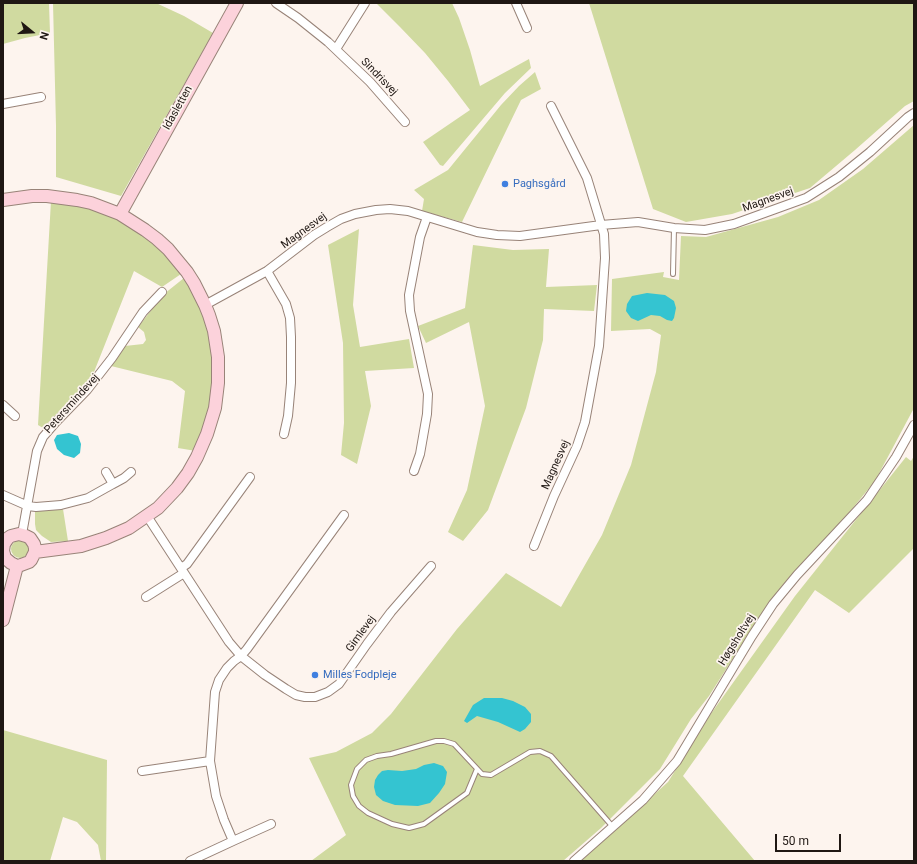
<!DOCTYPE html>
<meta charset="utf-8">
<style>
body{margin:0}
#map{position:relative;width:917px;height:864px;overflow:hidden;background:#fdf4ee;font-family:Roboto,sans-serif}
canvas{display:block}
.frame{position:absolute;inset:0;border:4px solid #1f1713;pointer-events:none}
.north{position:absolute;left:12px;top:12px;width:40px;height:40px;-webkit-text-stroke:3px #fdf4ee;paint-order:stroke;rotate:108deg;font-size:11px;font-weight:700;line-height:16px;text-align:center;color:#1f1713}
.north::after{content:'';display:block;margin:auto;width:14px;height:18px;background:#1f1713;clip-path:polygon(50% 0,100% 100%,50% 72%,0 100%)}
.scale{position:absolute;left:775px;top:834px;width:66px;height:18px;box-sizing:border-box;border:2px solid #1f1713;border-top:0;padding-left:5px;font-size:12px;line-height:14px;white-space:nowrap;color:#1f1713;-webkit-text-stroke:3px #fdf4ee;paint-order:stroke}
</style>
<div id="map">
<canvas width="917" height="864"></canvas>
<div class="frame"></div>
<div class="north">N</div>
<div class="scale">50 m</div>
</div>
<script>
const g = document.querySelector('canvas').getContext('2d');
g.lineJoin = 'round';
function fillPath(path, color) { g.fillStyle = color; g.fill(path, 'evenodd'); }
const toPath = rows => new Path2D(rows.map(r => 'M' + r).join(''));
function trace(path, color, width, dash) { g.strokeStyle = color; g.lineWidth = width; g.lineCap = dash ? 'butt' : 'round'; g.setLineDash(dash || []); g.stroke(path); }
function drawText(font, color, halo, rows, align = 'center') {
  g.font = font + ' Roboto,sans-serif'; g.lineWidth = 3.5; g.setLineDash([]); g.textBaseline = 'middle'; g.strokeStyle = halo; g.fillStyle = color; for (const [text, x, y, turn = 0] of rows) {
    g.save(); g.translate(x, y); g.rotate((+turn || 0) * Math.PI / 180); g.textAlign = isNaN(turn) ? turn : align; if (halo) g.strokeText(text, 0, 0); g.fillText(text, 0, 0); g.restore();
  }
}
fillPath(toPath([
 [3,3,49,3,50,33,25,38,3,44],
 [53,3,156,3,184,16,213,33,121,196,56,177,56,126],
 [376,3,452,3,459,18,470,50,480,86,529,59,531,68,505,93,443,166,440,165,423,142,470,110,448,81,425,53,400,27],
 [589,3,914,3,914,101,905,106,855,150,810,188,732,214,686,222,653,209],
 [535,72,541,89,521,100,462,222,422,211,424,199,414,190,448,170,501,105,519,86],
 [914,125,914,408,875,481,843,520,767,605,709,696,691,719,660,769,601,828,563,861,311,861,346,835,309,758,336,752,372,733,391,714,457,629,506,573,561,607,602,535,631,465,656,372,661,335,650,329,611,331,612,279,664,272,663,277,679,280,681,236,706,237,778,217,819,200,863,169],
 [51,201,83,206,107,214,122,221,148,238,166,254,181,274,162,287,134,271,92,377,43,428,38,425],
 [359,229,353,305,360,347,409,339,414,368,365,371,371,406,357,464,341,455,344,423,343,343,328,245],
 [473,245,513,250,549,249,546,287,597,285,594,311,544,309,543,340,526,408,488,510,463,541,448,532,467,490,485,406,469,322,426,343,418,326,465,308],
 [184,278,202,310,209,334,214,364,211,408,196,451,178,448,185,391,172,381,111,366,125,346,143,344,146,340,144,332,138,327,164,294],
 [914,456,914,548,849,613,815,590,683,776,755,861,580,861,668,782,710,715,795,596,906,457,911,461],
 [63,509,68,541,51,542,42,536,36,530,35,524,35,510],
 '11 549a9 9 0 1 1 18 0a9 9 0 1 1-18 0Z',
 [3,730,107,760,106,861,101,861,98,845,77,822,63,817,50,861,3,861]
]), '#d0daa0');
fillPath(toPath([
 [647,293,665,295,674,301,676,308,674,318,672,321,667,320,660,316,651,315,638,321,631,318,626,311,627,304,632,296],
 [69,433,78,436,81,444,80,453,74,458,64,455,57,449,54,440,57,435],
 [484,698,502,698,513,701,525,707,531,714,531,722,525,729,520,732,498,722,477,716,467,723,464,721,473,705],
 [434,763,443,766,447,772,445,784,439,793,430,803,418,806,395,805,383,801,376,795,374,787,375,780,378,775,382,771,388,770,402,771,416,769,424,765]
]), '#34c4d1');
const lane = toPath([
 [673,274,674,228],
 [477,769,467,793,424,824,409,828,392,824,368,813,359,806,353,796,351,785,357,769,366,760,377,756,391,754,436,741,444,741,454,744,482,774,491,775,530,752,540,751,551,756,613,827]
]);
const street = toPath([
 [276,3,298,18,328,42,370,82,405,122],
 [516,3,527,28],
 [336,49,365,3],
 [3,104,41,97],
 [267,271,286,304,290,318,291,337,291,383,288,416,284,434],
 [205,305,267,271,314,235,327,227,341,219,355,214,376,210,390,209,408,211,477,232,497,235,520,236,601,225,638,222,674,228,705,230,734,224,806,198,839,177,870,152,908,117,914,113],
 [3,405,15,416],
 [414,471,420,454,427,414,428,394,410,311,409,295,420,237,427,217],
 [113,484,124,478,131,472],
 [3,495,28,506,36,507,61,505,88,498,113,484,106,472],
 [344,515,247,649,241,656,265,675,286,689,296,695,305,697,315,697,328,692,339,684,367,644,391,612,431,566],
 [147,516,229,642,241,656,234,661,227,668,219,680,215,692,210,761,216,796,224,820,233,841,271,824],
 [22,534,37,451,43,437,56,422,87,390,112,358,143,312,162,292],
 [534,546,554,496,577,446,585,422,599,346,605,258,604,234,587,178,551,106],
 [181,568,187,564,250,477],
 [146,597,184,573],
 [142,771,210,761],
 [190,861,233,841],
 [574,861,643,800,677,761,752,636,773,604,797,575,867,500,896,457,914,425]
]);
const secondary = toPath([
 [3,200,32,196,47,196,77,200,91,203,120,214,145,230,157,239,168,249,187,272,194,283,205,305,209,315,214,331,218,357,218,383,215,408,207,434,197,457,188,473,177,488,158,508,129,528,106,538,81,546,35,552],
 [120,214,237,3],
 [3,551,4,544,8,538,11,536,19,534,26,536,30,538,34,544,35,548,35,552,31,560,29,562,21,565,17,566,11,563,5,558,3,551],
 [3,620,17,566]
]);
trace(lane, '#988378', 6);
trace(street, '#988378', 10);
trace(secondary, '#988378', 14);
trace(lane, '#fff', 4);
trace(street, '#fff', 8);
trace(secondary, '#fcd2db', 12);
for (const [x, y, r, color] of [
 [505,184,4,"#3f7fe0"],
 [315,675,4,"#3f7fe0"]
]) { const dot = new Path2D(); dot.arc(x, y, r, 0, 2 * Math.PI); g.fillStyle = color; g.fill(dot); trace(dot, '#fdf4ee', 1.5); }
drawText('11px', '#1f1713', '#fdf4ee', [
 ["Sindrisvej",379,77,46],
 ["Idasletten",178,108,-61],
 ["Magnesvej",768,200,-20],
 ["Magnesvej",304,231,-36],
 ["Petersmindevej",72,404,-48],
 ["Magnesvej",556,465,-66],
 ["Gimlevej",361,634,-54],
 ["Høgsholtvej",737,640,-58]
]);
drawText('11px', '#366cbe', '#fdf4ee', [
 ["Paghsgård",513,184],
 ["Milles Fodpleje",323,675]
], 'left');
</script>
